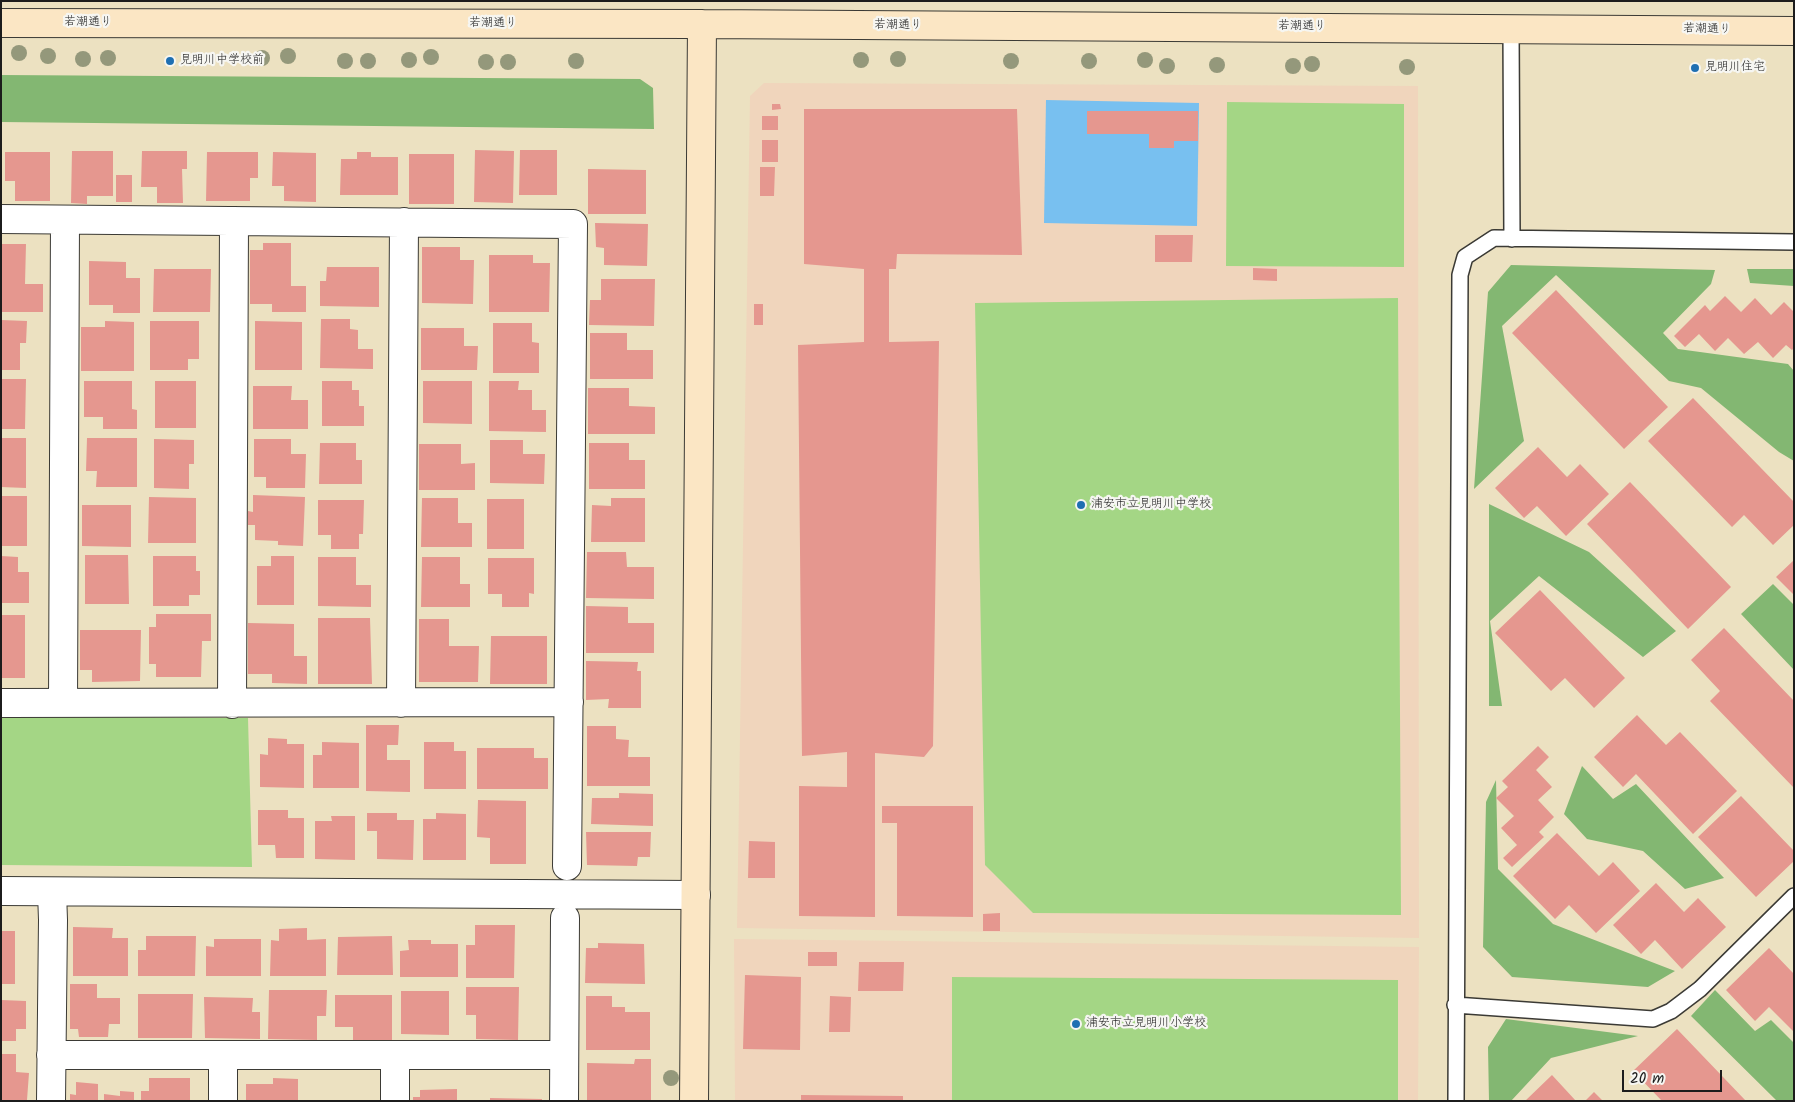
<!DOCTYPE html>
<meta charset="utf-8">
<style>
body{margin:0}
#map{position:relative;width:1795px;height:1102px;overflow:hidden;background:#ece1c1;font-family:Kalam,sans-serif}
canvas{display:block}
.frame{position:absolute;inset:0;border:2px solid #1c1c1c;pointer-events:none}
.scale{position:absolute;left:1622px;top:1070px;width:100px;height:22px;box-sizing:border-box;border:2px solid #1c1c1c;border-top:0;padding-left:6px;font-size:15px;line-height:18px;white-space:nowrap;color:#1c1c1c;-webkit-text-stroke:4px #f6f6f2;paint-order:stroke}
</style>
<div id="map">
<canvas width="1795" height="1102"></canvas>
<div class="frame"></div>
<div class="scale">20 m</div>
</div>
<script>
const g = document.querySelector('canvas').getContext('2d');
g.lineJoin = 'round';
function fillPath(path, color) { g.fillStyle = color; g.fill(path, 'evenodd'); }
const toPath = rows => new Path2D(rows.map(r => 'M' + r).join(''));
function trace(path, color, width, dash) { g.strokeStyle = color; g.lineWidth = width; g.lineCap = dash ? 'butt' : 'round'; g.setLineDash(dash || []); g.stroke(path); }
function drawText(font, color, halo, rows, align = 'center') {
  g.font = font + ' Kalam,"Klee One",sans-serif'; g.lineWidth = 4.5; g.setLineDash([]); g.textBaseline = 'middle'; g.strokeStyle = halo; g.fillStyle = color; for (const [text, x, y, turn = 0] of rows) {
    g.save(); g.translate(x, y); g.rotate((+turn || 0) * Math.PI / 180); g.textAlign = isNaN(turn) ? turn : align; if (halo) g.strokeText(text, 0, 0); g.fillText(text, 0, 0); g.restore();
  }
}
fillPath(toPath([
 [764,83,1418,86,1419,938,737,928,750,96],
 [734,939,1419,947,1418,1101,735,1101]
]), '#f0d5bc');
fillPath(toPath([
 [1227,102,1404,104,1404,267,1226,266],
 [1398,298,1401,915,1033,913,985,865,975,303],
 [1,717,248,718,252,867,1,865],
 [952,977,1398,980,1398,1101,952,1101]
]), '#a4d685');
fillPath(toPath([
 [1,75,640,79,653,88,654,129,1,122],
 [1511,265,1715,270,1711,284,1663,333,1678,349,1788,364,1794,371,1794,461,1779,452,1701,388,1669,381,1556,275,1502,326,1524,441,1474,489,1488,292],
 [1747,269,1794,269,1794,286,1750,283],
 [1489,504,1589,552,1676,631,1643,657,1539,576,1490,621,1502,706,1489,706],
 [1773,584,1794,605,1794,670,1741,614],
 [1582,766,1613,799,1636,784,1724,878,1685,889,1643,851,1587,839,1564,814],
 [1496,780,1498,869,1553,924,1675,971,1648,987,1512,977,1483,947,1486,802],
 [1715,990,1755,1031,1771,1020,1794,1043,1794,1101,1777,1101,1691,1016],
 [1506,1019,1638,1036,1551,1058,1511,1101,1489,1101,1488,1047]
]), '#83b772');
fillPath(toPath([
 [1046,100,1199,103,1197,226,1044,223]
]), '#78c0f0');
fillPath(toPath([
 [772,104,780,104,781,109,772,110],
 [804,109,1017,109,1022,255,897,254,896,269,889,269,889,342,939,341,933,746,924,757,875,753,875,917,799,916,799,786,847,787,847,752,802,756,798,345,864,342,864,269,804,264],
 [1087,111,1198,111,1198,141,1174,141,1174,148,1149,148,1149,134,1087,134],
 [762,116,778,116,778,130,762,130],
 [762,140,778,140,778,162,762,162],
 [475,150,514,151,513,203,474,202],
 [520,150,557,150,557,195,519,195],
 [72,151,113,151,113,196,87,196,87,204,71,203],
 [142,151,187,151,187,169,182,169,183,203,157,203,157,187,141,187],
 [5,152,50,152,50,201,15,201,15,181,5,181],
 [207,152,258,152,258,178,250,178,250,201,206,201],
 [273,152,316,153,316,202,284,201,284,186,272,186],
 [357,152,371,152,371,157,398,157,398,195,340,195,341,159,357,159],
 [409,154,454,154,454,204,409,204],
 [760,167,775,167,774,196,760,196],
 [588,169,646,170,646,214,588,214],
 [116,175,132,175,132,202,116,202],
 [595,223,648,224,647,266,604,265,604,248,596,247],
 [1155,235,1193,235,1192,262,1155,262],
 [263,243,291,243,291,286,306,286,306,312,272,312,272,304,250,304,250,250,263,250],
 [1,244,26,244,25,284,43,284,43,312,1,312],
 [422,247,460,247,460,260,474,260,473,304,422,303],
 [489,255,533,255,533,263,550,263,549,312,489,312],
 [89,261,126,262,126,278,140,278,140,313,113,313,113,305,89,305],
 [327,267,379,267,379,307,320,306,320,281,326,281],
 [1253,268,1277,269,1277,281,1253,280],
 [154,269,211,269,210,312,153,312],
 [601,279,655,279,654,326,589,325,590,300,601,300],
 [1556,290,1668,407,1624,449,1512,333],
 [1725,296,1741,312,1755,298,1771,315,1784,302,1794,312,1794,348,1792,350,1786,345,1773,358,1758,342,1744,354,1728,338,1715,351,1699,334,1685,347,1674,336,1705,305,1710,311],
 [754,304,763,304,763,325,754,325],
 [321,319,350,319,350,329,358,330,358,349,373,349,373,369,320,368],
 [1,320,27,321,26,343,20,343,20,370,1,370],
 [105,321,134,322,134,371,81,371,81,327,105,327],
 [150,321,199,321,199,359,188,359,188,370,150,370],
 [255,321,302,322,302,370,255,370],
 [493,323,532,323,532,342,539,343,539,373,493,373],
 [421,328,464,328,464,346,478,346,477,370,421,370],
 [590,333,627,333,627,350,653,350,653,379,590,379],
 [1,379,26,379,25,429,1,429],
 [84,381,132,381,132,409,137,410,137,429,103,429,103,417,84,417],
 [155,381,196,381,196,428,155,428],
 [322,381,352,381,352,390,359,390,359,406,364,406,364,426,322,426],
 [423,381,472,381,472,424,423,423],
 [489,381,519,381,518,390,532,390,532,410,546,410,546,432,489,431],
 [253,386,292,386,291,400,308,400,308,429,253,429],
 [588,388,629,388,629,406,655,407,655,434,588,434],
 [1693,398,1794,502,1794,525,1773,545,1744,515,1732,527,1648,441],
 [1,438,26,438,26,488,1,487],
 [87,438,137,438,137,487,96,487,97,471,86,471],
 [154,439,194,440,194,464,189,464,189,489,154,488],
 [254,439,291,439,291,454,306,454,305,488,266,488,266,477,254,477],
 [490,440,523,440,523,454,545,454,544,484,490,483],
 [320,443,356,443,356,460,362,460,362,484,319,484],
 [589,443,629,443,629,460,645,460,645,489,589,489],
 [419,444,461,444,461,464,475,463,475,490,419,490],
 [1538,447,1567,477,1580,464,1609,494,1566,536,1537,506,1524,518,1495,488],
 [1630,482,1731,587,1688,629,1587,524],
 [253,495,305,497,303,546,278,545,278,541,255,540,255,525,248,525,248,511,253,512],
 [1,496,27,496,27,546,1,546],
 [149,497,196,498,196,543,148,543],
 [422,498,458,498,458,523,472,523,472,547,421,547],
 [611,498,645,498,645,542,591,542,592,505,611,506],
 [487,499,524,499,524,549,487,549],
 [318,500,364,500,363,534,359,534,359,549,331,549,331,535,318,535],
 [82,505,131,505,131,547,82,546],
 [587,552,626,552,627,567,654,567,654,599,586,598],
 [85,555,128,555,129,604,85,604],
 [1,556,18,557,18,572,29,572,29,603,1,603],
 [153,556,196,556,196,571,200,571,200,595,189,595,189,606,153,606],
 [271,556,294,556,294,605,257,605,257,566,271,566],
 [318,557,356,557,356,585,371,585,371,607,318,606],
 [422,557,460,557,460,584,470,584,470,607,421,607],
 [488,558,534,558,534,594,529,593,529,607,502,607,502,594,488,594],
 [1794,560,1794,595,1776,577],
 [1540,590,1625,678,1594,708,1565,678,1551,691,1495,633],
 [586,606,628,607,628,623,654,623,654,653,586,653],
 [156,614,211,614,211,641,202,641,201,677,156,677,156,664,149,664,149,627,156,627],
 [1,615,25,615,25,678,1,678],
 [318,618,370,618,372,684,318,684],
 [419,619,449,619,449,646,479,646,478,682,419,682],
 [248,623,294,624,294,656,307,656,307,684,272,683,272,674,248,674],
 [1724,628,1794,701,1794,788,1710,701,1720,691,1691,660],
 [80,630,141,630,140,681,92,682,92,670,80,670],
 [491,636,547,636,547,684,490,684],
 [586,661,638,662,637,671,641,671,641,708,608,708,609,699,586,700],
 [1637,715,1666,745,1680,732,1737,791,1693,834,1636,774,1623,787,1594,757],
 [366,725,399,725,398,745,387,745,387,760,410,760,410,792,366,791],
 [587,726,616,726,616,739,629,740,628,757,650,757,650,786,587,786],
 [268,738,287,739,287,744,304,744,304,788,260,787,260,754,268,755],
 [322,742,359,743,359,788,313,788,313,755,322,755],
 [424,742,454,742,454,751,466,751,466,789,424,789],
 [1538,746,1549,757,1536,770,1552,787,1538,800,1554,817,1539,832,1544,837,1512,867,1503,858,1517,845,1501,828,1514,816,1496,798,1508,787,1502,781],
 [477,748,534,748,534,758,548,758,548,789,477,789],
 [619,793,653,794,653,826,591,824,592,798,619,798],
 [1741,796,1794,851,1794,861,1756,897,1698,837],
 [478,800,526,801,526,864,490,864,490,838,477,837],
 [882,806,973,806,973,917,897,916,897,823,882,823],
 [258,810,288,810,288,818,304,818,304,858,276,858,275,845,258,845],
 [367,813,397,813,397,820,414,820,413,860,377,859,377,831,367,831],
 [436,813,466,814,466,860,423,860,423,819,436,819],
 [331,816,355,816,355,860,315,859,315,821,332,821],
 [586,832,651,832,650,857,638,857,637,866,587,865],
 [1557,833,1599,876,1613,862,1640,891,1596,933,1569,905,1555,919,1513,876],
 [749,841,775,842,775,878,748,878],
 [1656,883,1684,912,1698,898,1726,927,1682,969,1655,940,1641,954,1613,925],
 [1000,913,1000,931,983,931,983,914],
 [475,925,515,925,514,978,466,978,466,945,475,945],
 [73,927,113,928,112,938,128,938,128,976,73,976],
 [307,928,307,940,326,939,326,976,270,976,271,940,279,941,279,929],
 [1,931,15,931,15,984,1,984],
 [146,936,196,936,195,976,138,976,138,950,146,950],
 [392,936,393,975,337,975,338,937],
 [214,939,261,939,261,976,206,976,206,946,214,947],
 [408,940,431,940,431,944,458,944,458,977,400,977,400,951,409,950],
 [598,943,644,944,645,984,585,983,586,948,598,948],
 [1769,948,1794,974,1794,1032,1769,1007,1755,1021,1726,990],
 [808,952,837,952,837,966,808,966],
 [859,962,904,962,903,991,858,991],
 [745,975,801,977,800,1050,743,1049],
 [70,984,97,984,97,998,120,998,120,1024,109,1024,108,1037,79,1037,78,1029,70,1029],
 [466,987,519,987,518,1040,476,1039,476,1015,466,1015],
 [269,990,327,990,326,1016,317,1016,317,1040,268,1039],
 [401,991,449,991,449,1035,401,1034],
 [138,994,193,994,192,1038,138,1038],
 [335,995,392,995,392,1040,353,1040,353,1027,335,1027],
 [586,996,612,996,612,1007,625,1007,625,1012,650,1012,650,1050,586,1050],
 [830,996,851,997,850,1032,829,1032],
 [204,997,253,998,252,1012,260,1012,260,1039,205,1038],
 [1,1000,26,1001,26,1029,16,1029,16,1041,1,1041],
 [1677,1029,1746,1101,1662,1101,1633,1071],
 [1,1054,16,1054,16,1072,29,1073,27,1100,1,1100],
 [635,1059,651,1059,651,1101,587,1101,587,1063,634,1064],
 [1552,1075,1576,1101,1525,1101],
 [149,1078,190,1078,190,1101,141,1101,141,1091,149,1091],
 [273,1078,298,1079,298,1101,246,1101,246,1084,273,1084],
 [76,1082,98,1084,98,1101,70,1101,70,1094,76,1095],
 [457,1089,457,1101,413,1101,413,1097,420,1097,420,1090],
 [120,1091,134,1092,134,1101,104,1101,104,1094,120,1096],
 [1594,1092,1603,1101,1585,1101],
 [801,1095,903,1096,903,1101,801,1101],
 [490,1098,542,1099,542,1101,490,1101]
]), '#e5978f');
const lane = toPath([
 [1511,28,1512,239],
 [1455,1005,1653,1019,1671,1011,1700,989,1794,896],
 [1456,1101,1460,275,1465,257,1494,238,1794,242]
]);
const street = toPath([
 [1,219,573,224,567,866],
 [1,703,569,702],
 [63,703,65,220],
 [401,703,404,222],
 [232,704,234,221],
 [1,891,696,895],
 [51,1055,564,1055],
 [51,1101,53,920,52,892],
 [223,1101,223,1055],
 [395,1101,395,1055],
 [564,1101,565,918]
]);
const secondary = toPath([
 [1,23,702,24,1794,31],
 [694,1101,702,24]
]);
trace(lane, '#3b3a35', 18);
trace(street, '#3b3a35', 30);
trace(secondary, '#3b3a35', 30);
trace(lane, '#fff', 15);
trace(street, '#fff', 28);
trace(secondary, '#fbe6c4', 28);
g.fillStyle = '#94987b';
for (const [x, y] of [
 [19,53],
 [48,56],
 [288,56],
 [431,57],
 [108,58],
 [262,58],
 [83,59],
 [898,59],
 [409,60],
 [861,60],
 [1145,60],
 [345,61],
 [368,61],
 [576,61],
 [1011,61],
 [1089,61],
 [486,62],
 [508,62],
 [1312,64],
 [1217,65],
 [1167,66],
 [1293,66],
 [1407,67],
 [671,1078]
]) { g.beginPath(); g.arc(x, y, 8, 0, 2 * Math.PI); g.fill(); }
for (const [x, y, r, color] of [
 [170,61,5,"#1f6fb2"],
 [1695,68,5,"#1f6fb2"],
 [1081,505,5,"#1f6fb2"],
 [1076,1024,5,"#1f6fb2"]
]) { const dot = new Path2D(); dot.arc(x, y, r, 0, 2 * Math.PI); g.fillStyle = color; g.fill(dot); trace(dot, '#f6f6f2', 2); }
drawText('12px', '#1c1c1c', '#f6f6f2', [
 ["若潮通り",88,23],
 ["若潮通り",493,24],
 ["若潮通り",898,26],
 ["若潮通り",1302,27],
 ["若潮通り",1707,30,1]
]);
drawText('12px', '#1c1c1c', '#f6f6f2', [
 ["見明川中学校前",180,61],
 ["見明川住宅",1705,68],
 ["浦安市立見明川中学校",1091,505],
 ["浦安市立見明川小学校",1086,1024]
], 'left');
</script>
